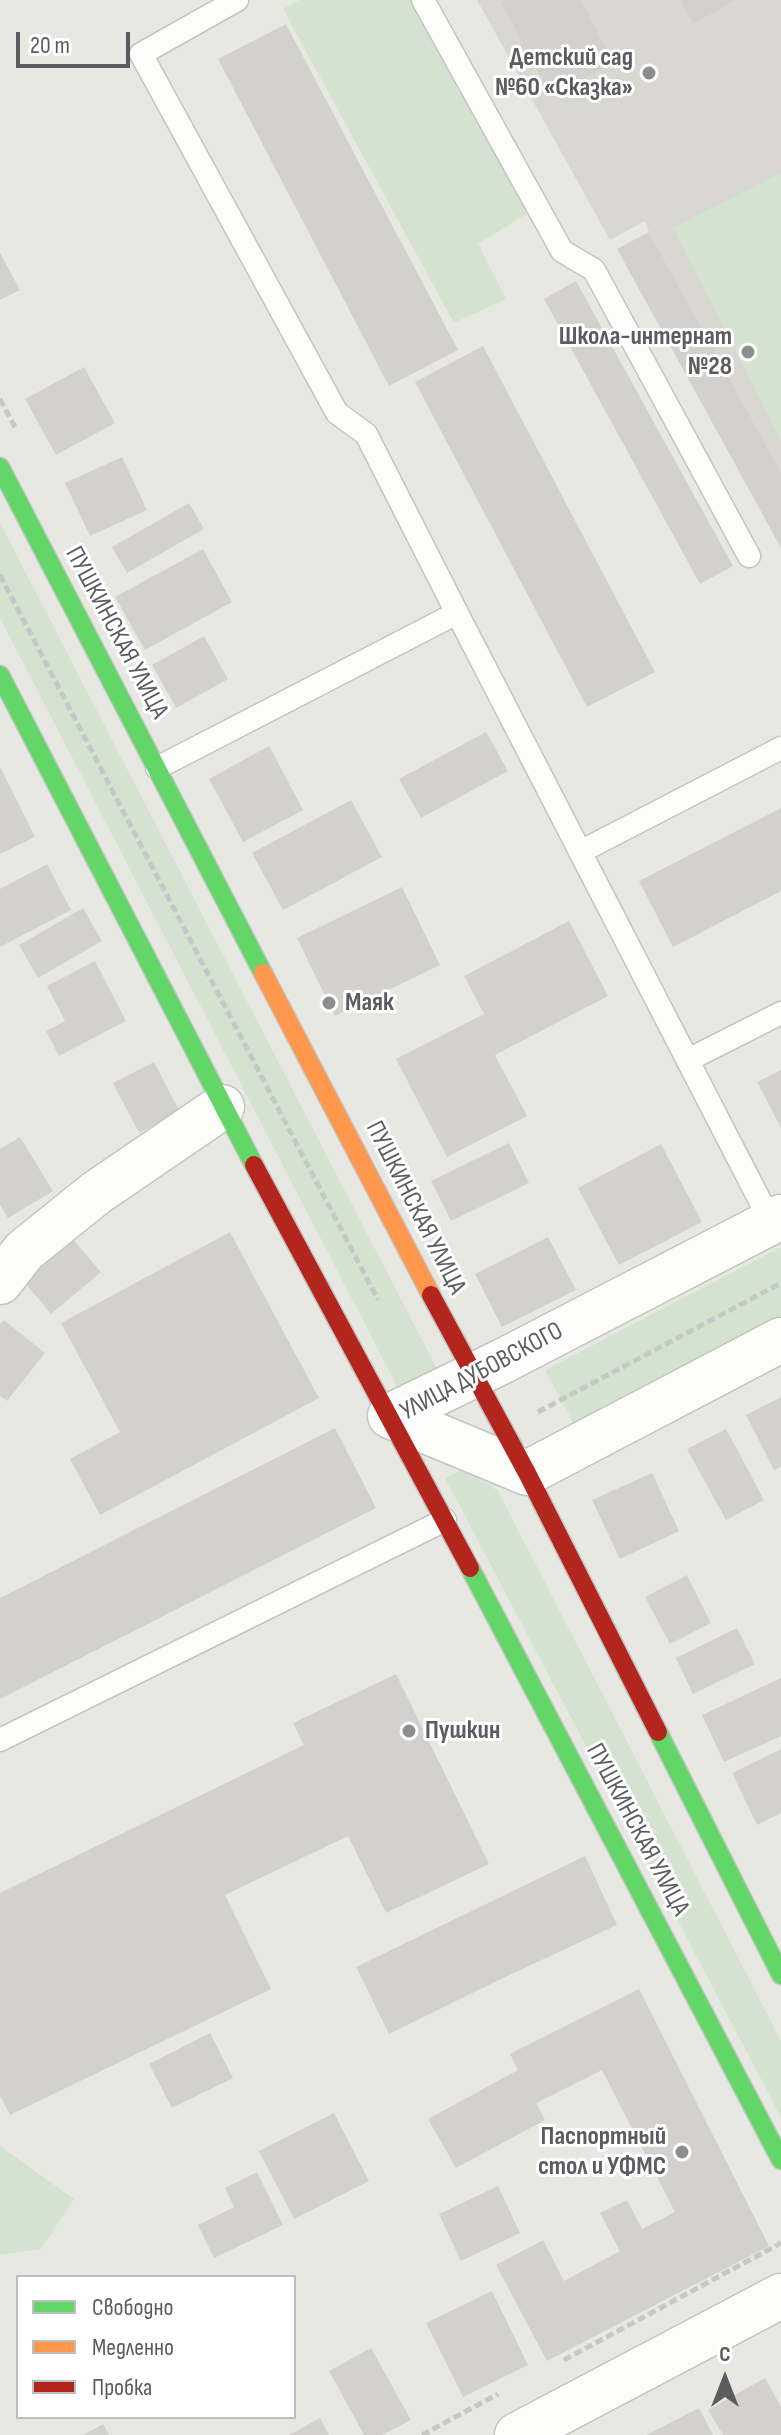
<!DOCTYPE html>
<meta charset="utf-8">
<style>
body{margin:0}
#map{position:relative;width:781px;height:2435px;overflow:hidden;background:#e8e8e3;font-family:"Sofia Sans Condensed",sans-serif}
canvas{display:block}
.legend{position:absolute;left:16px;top:2275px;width:280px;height:144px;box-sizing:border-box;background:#fff;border:2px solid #bdbebf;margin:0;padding:10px 14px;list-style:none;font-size:24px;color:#5a5c60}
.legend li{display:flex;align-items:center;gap:16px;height:40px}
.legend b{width:40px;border:2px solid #bdbebf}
.north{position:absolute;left:685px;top:2339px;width:80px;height:80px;-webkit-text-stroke:6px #fff;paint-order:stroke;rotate:0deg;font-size:22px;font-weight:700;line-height:32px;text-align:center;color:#5a5c60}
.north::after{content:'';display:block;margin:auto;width:28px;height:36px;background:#5a5c60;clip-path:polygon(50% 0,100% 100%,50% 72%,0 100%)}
.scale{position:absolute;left:16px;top:32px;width:114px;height:36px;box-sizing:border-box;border:4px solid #5a5c60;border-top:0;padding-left:10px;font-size:24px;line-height:28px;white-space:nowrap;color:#5a5c60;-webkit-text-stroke:6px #fff;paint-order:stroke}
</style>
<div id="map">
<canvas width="781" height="2435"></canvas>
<ul class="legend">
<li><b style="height:10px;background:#63d668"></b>Свободно</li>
<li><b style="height:10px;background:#ff974d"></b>Медленно</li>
<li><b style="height:10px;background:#b3261e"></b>Пробка</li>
</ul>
<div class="north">С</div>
<div class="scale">20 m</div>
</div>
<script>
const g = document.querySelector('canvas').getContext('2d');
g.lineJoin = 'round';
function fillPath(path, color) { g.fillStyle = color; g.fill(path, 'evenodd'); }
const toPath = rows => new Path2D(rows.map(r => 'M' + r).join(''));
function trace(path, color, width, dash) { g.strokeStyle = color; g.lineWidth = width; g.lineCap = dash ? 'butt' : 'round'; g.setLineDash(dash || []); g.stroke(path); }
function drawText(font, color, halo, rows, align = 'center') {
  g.font = font + ' "Sofia Sans Condensed",sans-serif'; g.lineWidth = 6; g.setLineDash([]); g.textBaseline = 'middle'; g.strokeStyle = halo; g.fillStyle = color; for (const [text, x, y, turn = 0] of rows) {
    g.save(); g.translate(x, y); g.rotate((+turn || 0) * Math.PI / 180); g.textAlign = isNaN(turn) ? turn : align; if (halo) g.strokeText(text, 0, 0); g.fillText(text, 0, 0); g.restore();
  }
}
fillPath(toPath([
 [477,0,781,0,781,472,649,232,645,221,610,240]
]), '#d8d7d2');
fillPath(toPath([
 [299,0,411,0,528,213,478,244,506,299,454,323,283,9],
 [781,173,781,440,673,228],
 [0,523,437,1369,398,1388,0,618],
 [781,1247,781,1316,574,1424,545,1370],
 [464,1469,498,1491,781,2041,781,2117,445,1478],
 [0,2146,74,2199,41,2249,0,2255]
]), '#d3e3d0');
fillPath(toPath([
 [507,0,581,0,613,63,550,95,502,3],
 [681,0,737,0,693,23],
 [286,24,458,350,389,386,218,59],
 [649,232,781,472,781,548,617,249],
 [0,253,20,290,0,300],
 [576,281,733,566,700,584,544,299],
 [483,346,655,672,587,707,415,382],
 [84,367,115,423,56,455,25,399],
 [122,457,147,510,90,536,65,483],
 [189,503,204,529,127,573,112,547],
 [203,549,232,602,145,650,115,597],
 [204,636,228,679,176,708,152,665],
 [486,732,508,771,421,818,399,779],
 [269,746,303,810,243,842,209,779],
 [0,767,35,837,0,854],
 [351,800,382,857,283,910,252,853],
 [781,808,781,891,673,947,639,881],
 [47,864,71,910,0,947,0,889],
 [402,887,440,965,335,1016,297,938],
 [83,908,102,941,38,978,19,945],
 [569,921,608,996,495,1055,527,1116,447,1157,396,1059,484,1014,464,976],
 [95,961,126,1021,59,1056,46,1031,65,1021,47,986],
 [154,1062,180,1112,139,1133,113,1083],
 [781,1070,781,1128,757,1082],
 [20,1137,53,1191,8,1218,0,1205,0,1149],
 [509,1143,529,1183,451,1221,431,1181],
 [661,1144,702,1222,619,1265,578,1188],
 [230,1232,319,1398,100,1515,70,1459,120,1432,61,1323],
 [71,1237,101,1272,51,1314,22,1279],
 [548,1237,576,1290,502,1327,475,1274],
 [4,1320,45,1353,7,1401,0,1396,0,1324],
 [781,1397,781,1467,774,1470,746,1415],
 [335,1428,376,1508,0,1699,0,1598],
 [726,1429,764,1500,726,1520,687,1449],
 [652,1473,679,1531,620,1559,592,1500],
 [687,1575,711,1623,670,1644,645,1597],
 [737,1628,755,1664,693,1694,676,1658],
 [396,1674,489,1864,386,1913,348,1836,225,1895,271,1989,10,2115,0,2096,0,1893,304,1745,293,1723],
 [781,1678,781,1736,724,1762,702,1715],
 [781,1749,781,1813,757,1825,732,1773],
 [585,1856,617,1925,503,1978,389,2034,356,1967],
 [639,1989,769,2246,547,2361,496,2265,543,2240,564,2281,620,2251,600,2213,627,2200,642,2229,675,2212,602,2070,536,2103,545,2120,456,2168,428,2119,518,2070,510,2054],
 [210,2033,233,2078,172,2108,149,2064],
 [334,2113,369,2181,294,2219,259,2151],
 [257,2172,283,2225,214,2258,198,2225,234,2207,225,2188],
 [498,2186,520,2233,461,2261,439,2214],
 [492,2291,528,2365,463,2397,426,2323],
 [371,2348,411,2420,382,2435,364,2435,329,2371],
 [765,2378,781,2407,781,2435,723,2435,708,2410],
 [699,2408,713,2435,646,2435],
 [320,2418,329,2435,289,2435],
 [103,2424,109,2435,83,2435]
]), '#d2d1ce');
const lane = toPath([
 [237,0,141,54,337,413,366,434,457,613],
 [423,0,562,251,594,270,749,556],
 [157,768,457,613,771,1222],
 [580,852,781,748],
 [688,1060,781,1013],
 [0,1740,445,1520]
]);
const street = toPath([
 [0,1282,24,1251,96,1193,222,1107],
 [390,1416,503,1361,781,1217],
 [390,1416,527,1473,781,1340],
 [517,2435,781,2296]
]);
const fast = toPath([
 [0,467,263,973],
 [0,675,254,1165],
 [470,1568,781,2160],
 [658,1732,781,1975]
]);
const slow = toPath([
 [263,973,431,1295]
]);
const jam = toPath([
 [254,1165,470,1568],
 [431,1295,527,1473,658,1732]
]);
trace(lane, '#c4c4c4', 25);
trace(street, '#c4c4c4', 47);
trace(fast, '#c5c5c5', 21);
trace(slow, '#c5c5c5', 21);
trace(jam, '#c5c5c5', 21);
trace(toPath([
 [0,399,16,429],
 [0,575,378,1300],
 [538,1412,781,1283],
 [564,2360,781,2243],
 [422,2435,498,2394]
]), '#c5c8c6', 5, [8, 4]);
trace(lane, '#fcfcfb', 22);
trace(street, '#fcfcfb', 44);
trace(fast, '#63d668', 18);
trace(slow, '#ff974d', 18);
trace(jam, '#b3261e', 18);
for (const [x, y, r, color] of [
 [649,73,8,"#8c8d8e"],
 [748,352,8,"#8c8d8e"],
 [329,1003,8,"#8c8d8e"],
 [409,1731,8,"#8c8d8e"],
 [682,2152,8,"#8c8d8e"]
]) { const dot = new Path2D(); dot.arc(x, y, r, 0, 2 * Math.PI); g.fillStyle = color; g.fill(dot); trace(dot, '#fff', 3); }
drawText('bold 26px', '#5a5c60', '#fff', [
 ["Детский сад",633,58],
 ["№60 «Сказка»",633,88],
 ["Школа-интернат",732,337],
 ["№28",732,367],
 ["Маяк",345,1003,"left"],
 ["Пушкин",425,1731,"left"],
 ["Паспортный",666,2137],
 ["стол и УФМС",666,2167]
], 'right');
drawText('26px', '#5a5c60', '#fff', [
 ["ПУШКИНСКАЯ УЛИЦА",116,633,62],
 ["ПУШКИНСКАЯ УЛИЦА",415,1208,63],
 ["УЛИЦА ДУБОВСКОГО",482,1372,-28],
 ["ПУШКИНСКАЯ УЛИЦА",637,1830,62]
]);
</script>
